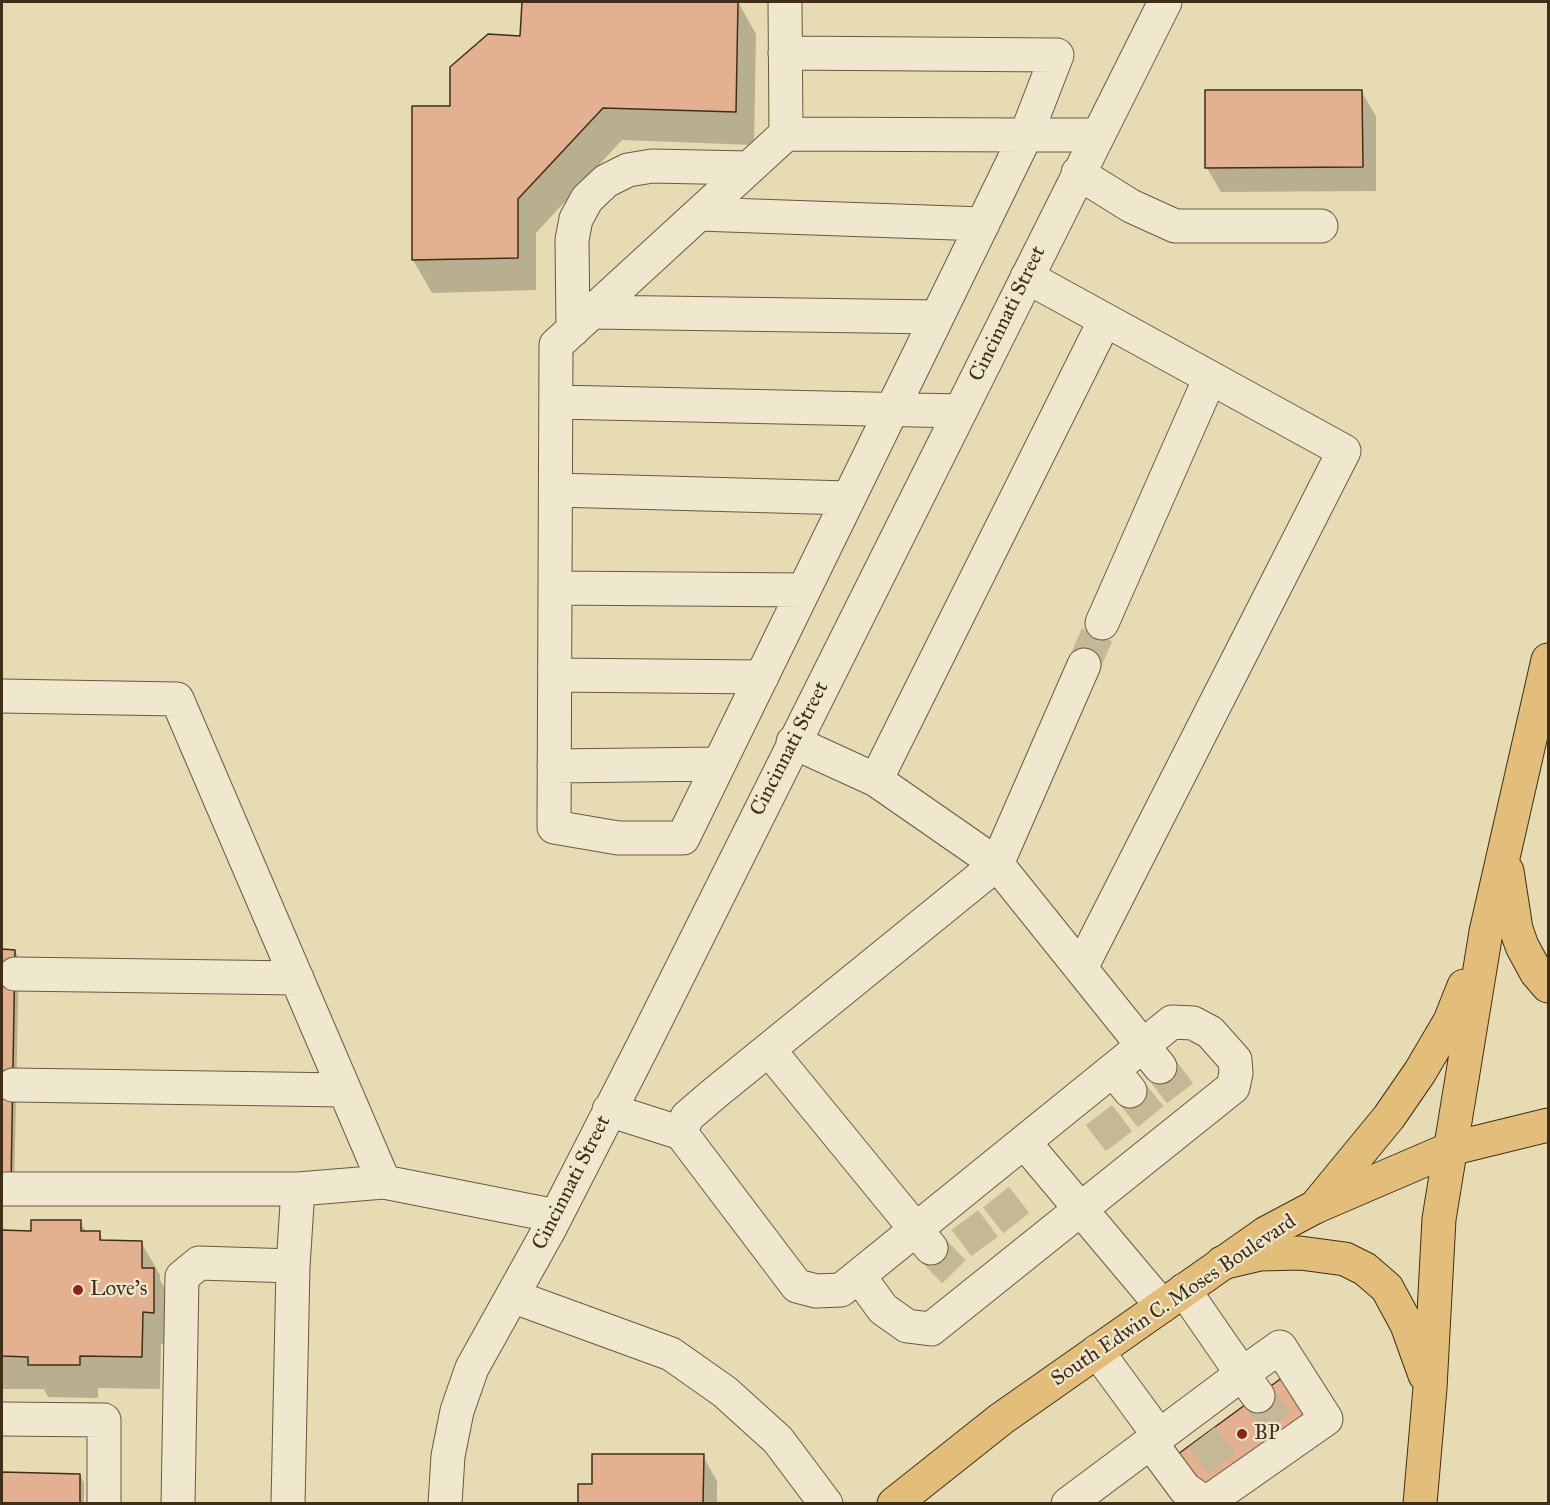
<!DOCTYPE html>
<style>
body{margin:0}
#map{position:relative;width:1550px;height:1505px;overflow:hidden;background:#e6dbb3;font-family:"IM FELL Great Primer",serif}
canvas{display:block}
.frame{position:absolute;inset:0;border:3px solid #402e19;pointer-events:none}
</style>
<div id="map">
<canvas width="1550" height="1505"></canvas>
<div class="frame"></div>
</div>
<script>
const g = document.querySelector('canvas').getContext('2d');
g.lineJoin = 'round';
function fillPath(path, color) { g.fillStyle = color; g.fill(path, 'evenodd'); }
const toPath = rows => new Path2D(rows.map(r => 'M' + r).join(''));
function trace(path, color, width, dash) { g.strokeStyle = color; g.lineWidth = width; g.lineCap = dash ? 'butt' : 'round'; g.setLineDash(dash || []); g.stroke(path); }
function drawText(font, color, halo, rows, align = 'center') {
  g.font = font + ' "IM FELL Great Primer",serif'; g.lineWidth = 4.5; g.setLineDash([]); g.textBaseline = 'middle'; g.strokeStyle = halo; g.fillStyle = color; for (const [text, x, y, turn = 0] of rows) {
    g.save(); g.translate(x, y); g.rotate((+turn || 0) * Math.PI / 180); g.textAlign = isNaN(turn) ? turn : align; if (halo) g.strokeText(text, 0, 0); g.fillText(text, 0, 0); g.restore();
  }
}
fillPath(toPath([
 [524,2,738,2,756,34,754,145,622,140,536,233,536,290,432,293,413,260,452,107,522,38],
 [1361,91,1376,116,1376,191,1221,192,1207,168],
 [2,951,15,951,19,959,14,1191,2,1191],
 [80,1222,86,1232,99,1233,104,1242,141,1242,160,1275,160,1280,172,1302,172,1345,161,1344,160,1389,98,1388,98,1398,48,1397,44,1389,2,1389,2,1232,32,1232],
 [703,1456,717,1481,717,1504,580,1504,593,1486],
 [2,1474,80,1475,84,1483,84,1504,2,1504]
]), '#0003');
const building = toPath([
 [522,2,738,2,736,112,603,108,518,199,518,258,412,260,412,106,450,106,450,67,488,34,520,36,522,2],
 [1205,90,1362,90,1363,167,1205,168,1205,90],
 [2,949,15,950,11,1184,2,1184,2,949],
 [31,1220,81,1220,81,1231,100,1231,100,1240,142,1241,142,1268,154,1268,154,1313,143,1312,142,1357,80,1356,80,1365,28,1365,28,1357,2,1356,2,1230,31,1231,31,1220],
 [1283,1377,1309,1413,1199,1492,1174,1457,1283,1377],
 [592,1454,704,1454,703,1504,578,1504,578,1484,592,1484,592,1454],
 [2,1472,80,1474,80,1504,2,1504,2,1472]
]);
fillPath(building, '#e3b090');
trace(building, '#402e19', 1.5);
trace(toPath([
 [1084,665,1102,623],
 [1160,1067,1189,1105],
 [1130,1091,1159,1127],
 [1099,1115,1127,1152],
 [996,1197,1024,1233],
 [965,1220,993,1258],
 [931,1248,963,1281],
 [1258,1396,1283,1431],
 [1202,1437,1228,1471]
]), '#c5b894', 33, [33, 16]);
const minor = toPath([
 [785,2,786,134],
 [785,53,1057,55,1026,135,683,838,618,838,554,827,556,345,786,134,1026,135,1098,135],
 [1078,173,1131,206,1175,226,1321,226],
 [699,214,983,224],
 [1027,277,1344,451,1081,968],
 [592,312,937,317],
 [573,330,572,240,576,219,587,199,606,181,628,170,652,166,749,168],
 [556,402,960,411],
 [556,490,849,498],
 [555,588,804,590],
 [1102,623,1210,378],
 [555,675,762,677],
 [2,696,177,699,384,1182],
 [793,742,876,780,997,864,1084,665],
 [554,766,718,764],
 [876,780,1105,320],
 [15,974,297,978],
 [769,1050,931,1248],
 [1113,1070,1130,1091],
 [13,1085,344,1090],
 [609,1110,681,1133,797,1286,816,1291,841,1290,1172,1022,1193,1023,1210,1032,1235,1060,1236,1073,1233,1087,931,1329,907,1326,883,1309,859,1276],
 [681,1133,687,1117,715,1093,997,864,1160,1067],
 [1024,1142,1162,1306],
 [2,1189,298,1189],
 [512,1296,671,1354,725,1392,778,1440,826,1504],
 [1097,1351,1160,1437],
 [2,1419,104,1420,104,1504],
 [1151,1443,1185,1489,1206,1503,1326,1419,1280,1347,1242,1374,1258,1396],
 [178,1504,182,1277,199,1263,293,1266],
 [288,1504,293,1266,298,1189,384,1182,556,1216],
 [445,1504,448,1456,457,1411,472,1368,550,1228,645,1042,1165,2],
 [1068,1504,1242,1374,1184,1290]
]);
const major = toPath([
 [894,1504,1001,1419,1266,1233,1315,1207,1450,1149,1548,1125]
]);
const highway = toPath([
 [1507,871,1516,929,1522,946,1536,972,1548,986],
 [1315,1207,1389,1117,1420,1072,1450,1021,1464,986],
 [1222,1263,1260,1254,1300,1253,1345,1259,1365,1269,1387,1288,1407,1325,1425,1375],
 [1420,1504,1430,1388,1439,1219,1486,932,1548,660]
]);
trace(minor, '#6a5940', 35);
trace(major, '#402e19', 35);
trace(highway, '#402e19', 35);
trace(minor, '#efe8ce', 33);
trace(major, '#e3be7a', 33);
trace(highway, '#e3be7a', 33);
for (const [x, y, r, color] of [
 [78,1290,6,"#8f2418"],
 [1242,1434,6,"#8f2418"]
]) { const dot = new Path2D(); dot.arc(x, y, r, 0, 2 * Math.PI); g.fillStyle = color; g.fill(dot); trace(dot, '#efe8ce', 2); }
drawText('21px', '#402e19', '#efe8ce', [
 ["Cincinnati Street",1008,314,-64],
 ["Cincinnati Street",790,749,-63],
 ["Cincinnati Street",572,1183,-63],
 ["South Edwin C. Moses Boulevard",1174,1301,-34]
]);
drawText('21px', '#402e19', '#efe8ce', [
 ["Love's",90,1290],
 ["BP",1254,1434]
], 'left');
</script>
